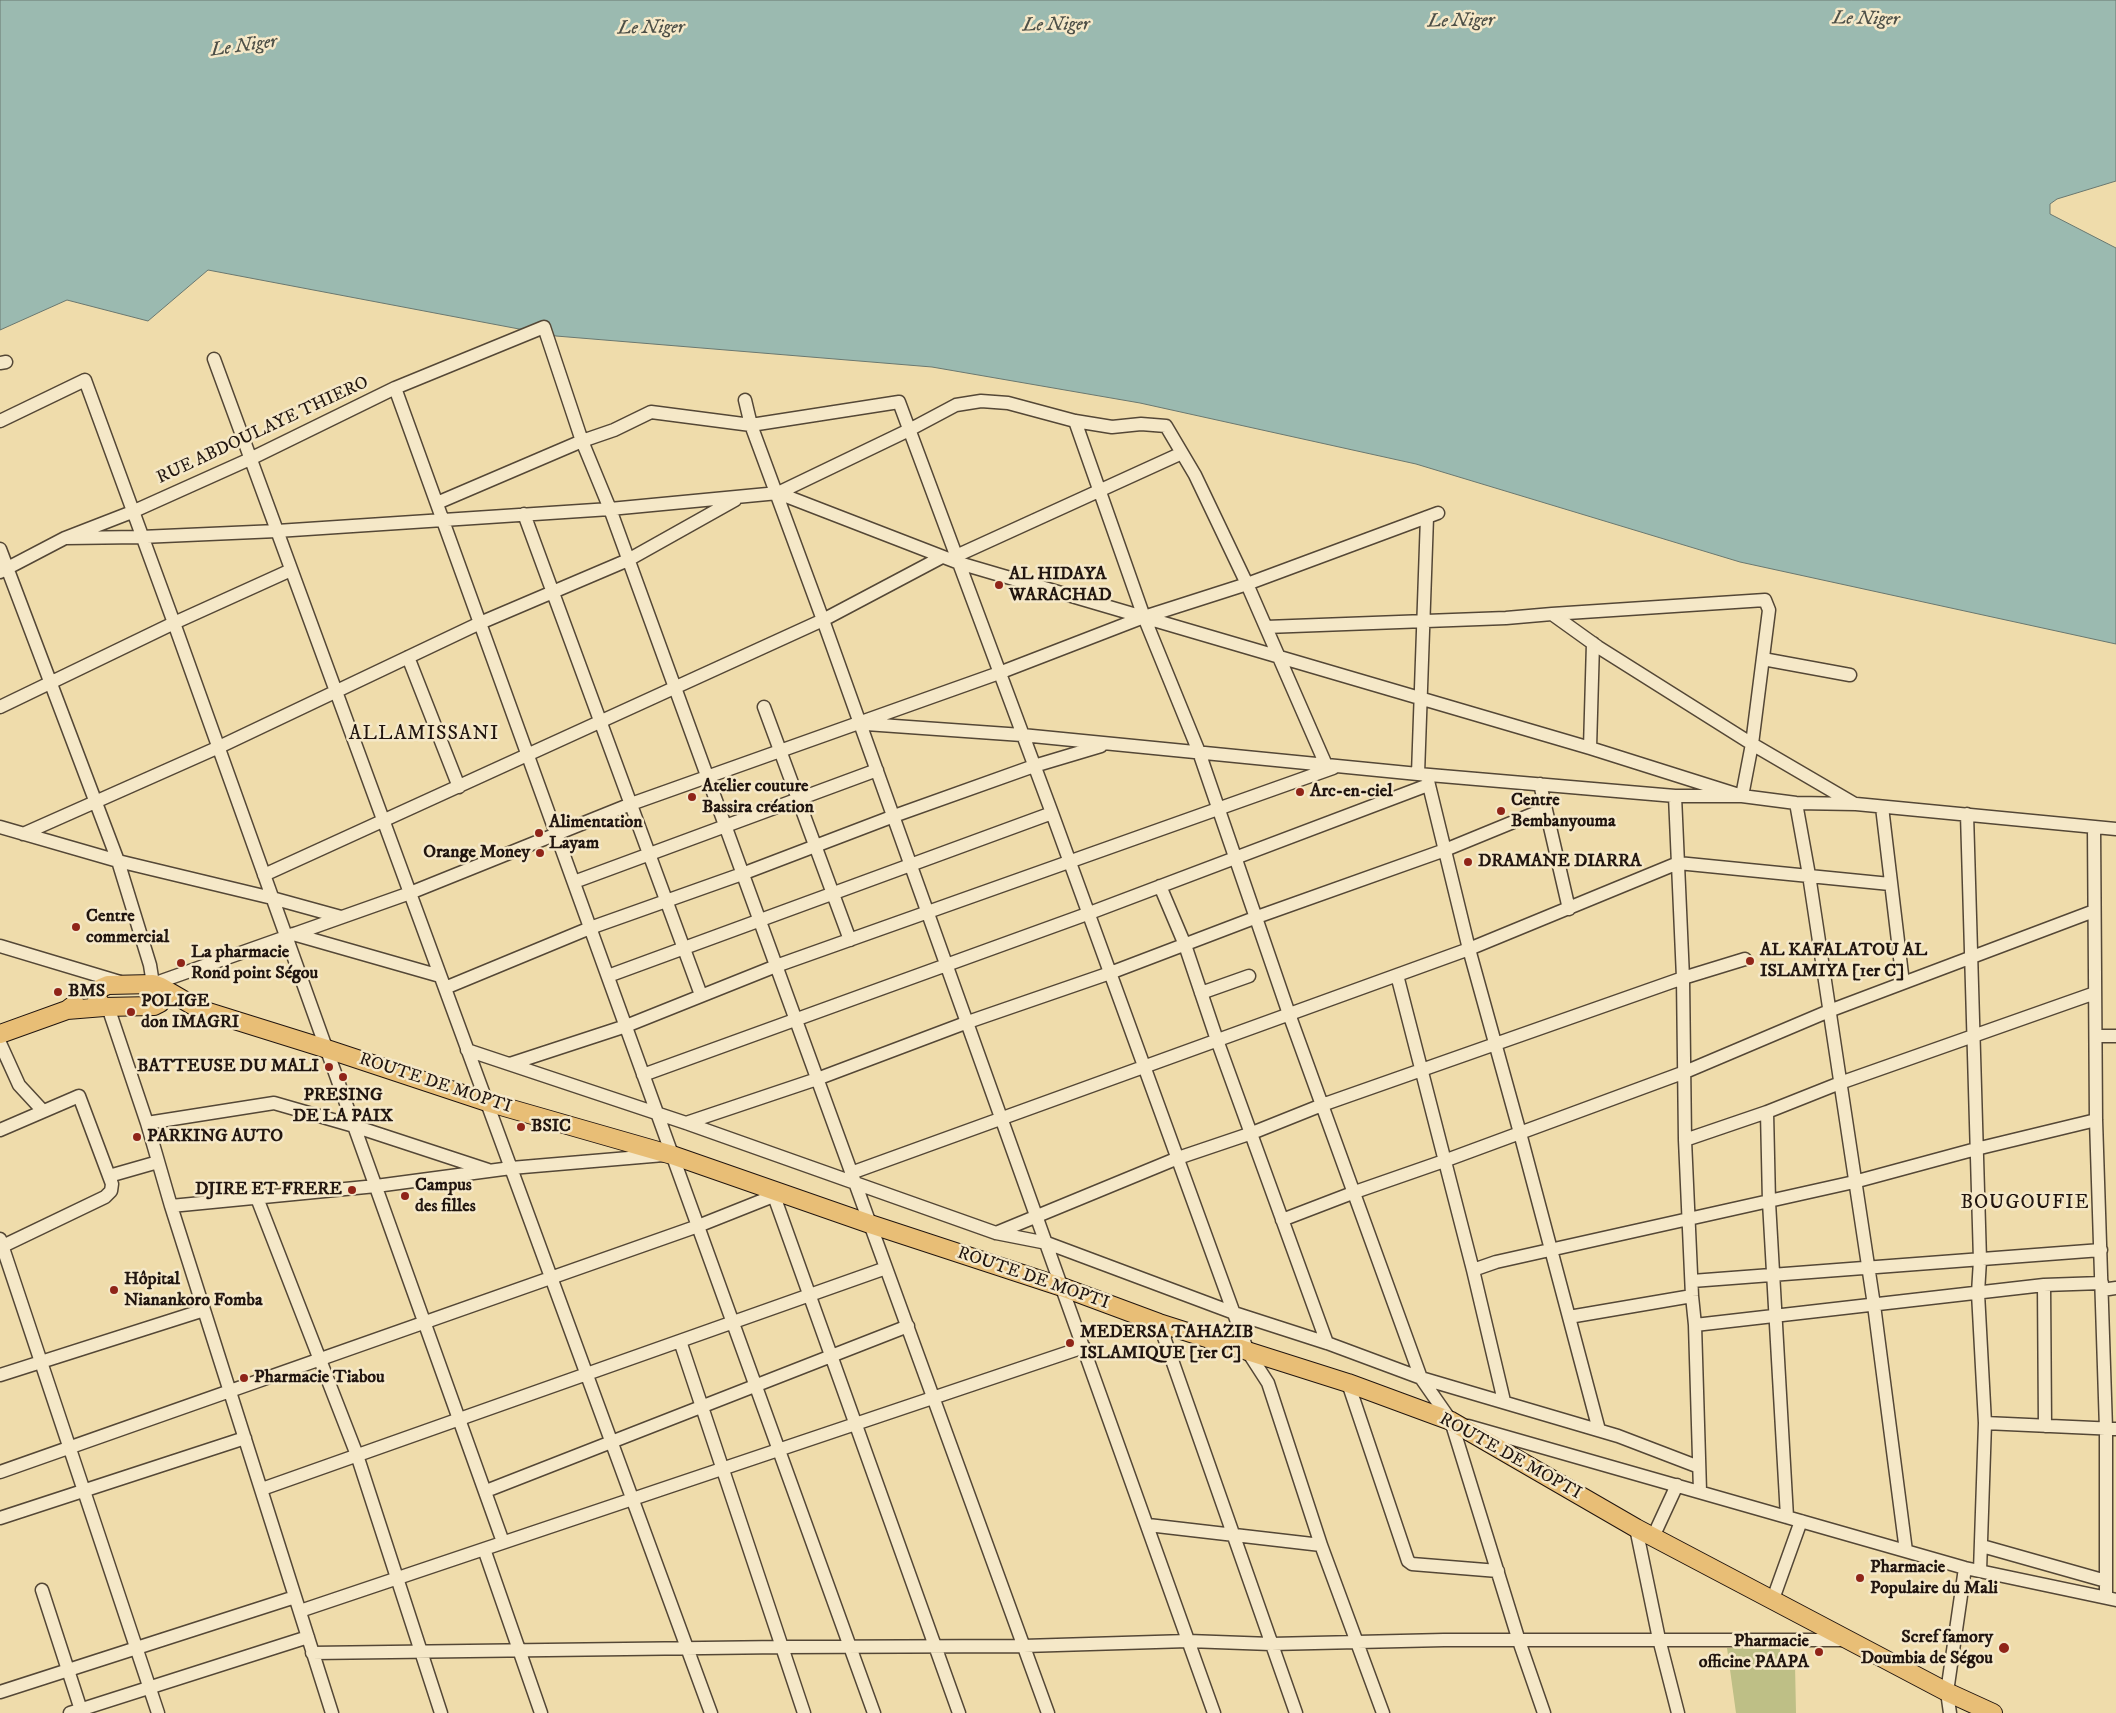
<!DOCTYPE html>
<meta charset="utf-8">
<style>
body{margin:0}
canvas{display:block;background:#efdcab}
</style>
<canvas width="2116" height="1713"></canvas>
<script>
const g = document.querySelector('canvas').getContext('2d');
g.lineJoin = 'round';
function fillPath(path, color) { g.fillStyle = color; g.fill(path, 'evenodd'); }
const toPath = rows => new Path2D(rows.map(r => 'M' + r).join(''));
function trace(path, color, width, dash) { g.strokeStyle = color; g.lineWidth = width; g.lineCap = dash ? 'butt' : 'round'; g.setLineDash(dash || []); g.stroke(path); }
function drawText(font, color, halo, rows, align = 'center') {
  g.font = font + ' "IM FELL DW Pica",serif'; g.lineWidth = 5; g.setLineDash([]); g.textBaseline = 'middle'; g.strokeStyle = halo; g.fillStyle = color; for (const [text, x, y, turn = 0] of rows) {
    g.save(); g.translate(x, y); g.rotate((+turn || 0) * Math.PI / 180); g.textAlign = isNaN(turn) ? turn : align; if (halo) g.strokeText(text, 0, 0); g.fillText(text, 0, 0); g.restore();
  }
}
fillPath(toPath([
 [1727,1648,1780,1649,1781,1664,1795,1664,1796,1713,1736,1713]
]), '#bebf86');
const water = toPath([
 [0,0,2116,0,2116,181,2057,199,2050,204,2050,214,2116,248,2116,644,1740,562,1416,464,1140,403,932,367,556,336,208,270,148,321,67,300,0,330,0,0]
]);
fillPath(water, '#9bbab0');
trace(water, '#6a7870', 1);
const minor = toPath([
 [214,359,711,1713],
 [0,363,6,362],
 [395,388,874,1713],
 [745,400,751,425,823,620,1214,1713],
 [0,421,85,380,174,623,503,1542],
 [1075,421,1144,617,1199,752,1289,1014,1421,1378,1451,1421,1519,1641,1544,1713],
 [778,493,909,430,956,405,981,401,1008,403,1075,421,1112,427,1141,424,1166,426,1195,475,1247,584,1326,765],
 [437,503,582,441,614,430,651,412,751,425,899,402,1052,813,1248,1352,1268,1383,1321,1545,1383,1713],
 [524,514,701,995],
 [65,538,141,537,277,531,610,509,778,493,959,563,1590,748,1742,796,1796,803,1856,804,2116,829],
 [0,549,118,861,150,965,153,984,410,893,631,804,999,673,1144,617,1247,584,1438,513],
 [956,556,1182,453],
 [0,572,65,538,132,512,250,459,395,388,544,327,582,441,610,509,1048,1713],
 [1266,627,1506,618,1552,614,1598,647,1752,744,1853,803],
 [408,657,459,787],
 [1763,659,1850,675],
 [0,707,174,623,291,570],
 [764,707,850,940],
 [866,724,1022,735,1418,774,1675,796,1742,796,1752,744,1769,610,1765,600,1552,614],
 [1590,748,1593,643],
 [1418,774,1427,517],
 [1427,777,1469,949,1520,1133,1599,1430],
 [1540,784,1569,909],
 [1675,796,1683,978,1685,1140,1692,1296,1695,1325,1700,1491],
 [1796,803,1809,875,1874,1305,1906,1551],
 [1882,807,1903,983],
 [1967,814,1980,1260,1978,1293,1985,1423,1980,1571],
 [0,827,118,861,272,898,341,917],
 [2094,827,2096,1120,2106,1429,2106,1597],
 [23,834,219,747,480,623,628,560,735,500],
 [264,875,823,620,942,557],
 [574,882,877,770],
 [1160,886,1185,945,1217,1040,1327,1343],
 [293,934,440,976],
 [0,946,120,982],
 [1397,975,1473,1270,1504,1401],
 [608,976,1052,813],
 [445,988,590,928,742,874,894,816,1034,766,1101,746],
 [1201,993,1249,976],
 [108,1007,147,1123,171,1206,332,1713],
 [2096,1036,2116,1036],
 [0,1043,19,1085,43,1111],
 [467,1050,686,1123,996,1233,1047,1243,1234,1313,1327,1343,1421,1378,1618,1436,1699,1467],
 [510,1064,626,1026,776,966,1333,768],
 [643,1075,1087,914,1428,785],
 [1767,1112,1769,1202,1787,1517],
 [147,1123,274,1103,354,1126,488,1170],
 [686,1123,817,1079,968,1022,1110,973,1257,917,1445,850,1545,809],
 [0,1130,79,1096,112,1184,111,1191,105,1197,3,1246],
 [1685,1140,1767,1112,1840,1083,2095,993],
 [851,1173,1469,949,1678,863,1890,884],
 [109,1176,158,1162],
 [774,1196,959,1713],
 [257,1198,357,1455,441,1713],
 [171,1206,376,1186,511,1168,664,1155],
 [1282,1220,1355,1192,1444,1161,1685,1072,1829,1011,2094,911],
 [996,1233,1178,1158,1252,1133,1322,1105,1683,978,1745,959],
 [0,1239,158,1713],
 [1473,1270,1496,1262,1854,1182,1976,1149,2096,1120],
 [1692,1281,2101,1250],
 [2044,1285,2045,1426],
 [2102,1290,2116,1288],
 [1569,1317,1692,1296],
 [1159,1323,1296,1713],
 [1695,1325,2044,1285,2102,1283],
 [680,1341,804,1713],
 [0,1375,204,1310],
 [1348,1383,1408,1561,1412,1564,1498,1571],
 [1985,1423,2116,1429],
 [1468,1426,1965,1568,2116,1600],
 [0,1472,698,1226,781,1193],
 [262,1489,886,1268],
 [486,1491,908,1326],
 [0,1518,245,1438],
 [1148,1525,1321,1545],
 [1636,1528,1659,1639,1678,1713],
 [1653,1537,1677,1485],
 [1982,1546,2106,1581],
 [484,1549,541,1713],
 [42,1590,82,1713],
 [1773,1599,1801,1521],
 [300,1611,1084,1347],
 [312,1653,782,1647,1024,1646,1188,1641,1271,1644,1444,1640,1844,1640],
 [0,1692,295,1597],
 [70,1713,308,1637],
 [1950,1713,1947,1692,1965,1568]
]);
const highway = toPath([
 [161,987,199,1009,327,1049,487,1102,672,1155,870,1224,1062,1287,1159,1323,1348,1383,1451,1421,1636,1528,1947,1692,1993,1713],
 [67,1010,104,1007,154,1006,160,1003,163,992,161,987,153,984,108,985,101,988,98,993,97,1000,104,1007],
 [0,1034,67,1010,75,1004]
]);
trace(minor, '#544736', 15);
trace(highway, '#21150f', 20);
trace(minor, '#f5e8c8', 12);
trace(highway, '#e8be76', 18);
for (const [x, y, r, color] of [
 [999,585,5,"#8f2418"],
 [1300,792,5,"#8f2418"],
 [692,797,5,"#8f2418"],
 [1501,811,5,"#8f2418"],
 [539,833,5,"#8f2418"],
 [540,853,5,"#8f2418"],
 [1468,862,5,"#8f2418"],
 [76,927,5,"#8f2418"],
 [1750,961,5,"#8f2418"],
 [181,963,5,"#8f2418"],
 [58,992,5,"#8f2418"],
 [131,1012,5,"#8f2418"],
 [329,1067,5,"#8f2418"],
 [343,1077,5,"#8f2418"],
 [521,1127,5,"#8f2418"],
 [137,1137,5,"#8f2418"],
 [352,1190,5,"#8f2418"],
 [405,1196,5,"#8f2418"],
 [114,1290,5,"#8f2418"],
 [1070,1343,5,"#8f2418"],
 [244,1378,5,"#8f2418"],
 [1860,1578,5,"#8f2418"],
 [2004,1648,6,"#8f2418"],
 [1819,1652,5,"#8f2418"]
]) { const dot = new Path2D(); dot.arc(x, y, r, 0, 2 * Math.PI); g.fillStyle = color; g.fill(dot); trace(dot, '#f5e8c8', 2); }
drawText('18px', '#21150f', '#f5e8c8', [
 ["RUE ABDOULAYE THIERO",263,431,-25],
 ["ROUTE DE MOPTI",435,1084,18],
 ["ROUTE DE MOPTI",1033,1279,19],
 ["ROUTE DE MOPTI",1510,1457,29]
]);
drawText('bold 18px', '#21150f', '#f5e8c8', [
 ["AL HIDAYA",1009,575],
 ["WARACHAD",1009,596],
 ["Atelier couture",702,787],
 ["Bassira création",702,808],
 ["Arc-en-ciel",1310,792],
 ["Centre",1511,801],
 ["Bembanyouma",1511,822],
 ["Alimentation",549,823],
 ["Layam",549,844],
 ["Orange Money",530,853,"right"],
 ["DRAMANE DIARRA",1478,862],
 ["Centre",86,917],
 ["commercial",86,938],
 ["AL KAFALATOU AL",1760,951],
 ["ISLAMIYA [1er C]",1760,972],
 ["La pharmacie",191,953],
 ["Rond point Ségou",191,974],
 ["BMS",68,992],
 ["POLIGE",141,1002],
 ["don IMAGRI",141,1023],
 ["BATTEUSE DU MALI",319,1067,"right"],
 ["PRESING",343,1096,"center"],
 ["DE LA PAIX",343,1117,"center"],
 ["BSIC",531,1127],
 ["PARKING AUTO",147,1137],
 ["Campus",415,1186],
 ["des filles",415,1207],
 ["DJIRE ET FRERE",342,1190,"right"],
 ["Hôpital",124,1280],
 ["Nianankoro Fomba",124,1301],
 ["MEDERSA TAHAZIB",1080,1333],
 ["ISLAMIQUE [1er C]",1080,1354],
 ["Pharmacie Tiabou",254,1378],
 ["Pharmacie",1870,1568],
 ["Populaire du Mali",1870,1589],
 ["Scref famory",1993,1638,"right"],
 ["Doumbia de Ségou",1993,1659,"right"],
 ["Pharmacie",1809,1642,"right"],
 ["officine PAAPA",1809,1663,"right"]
], 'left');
drawText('italic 19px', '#4c4f47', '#f5e8c8', [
 ["Le Niger",1866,20,1],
 ["Le Niger",1461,22,-1],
 ["Le Niger",1056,26,-1],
 ["Le Niger",651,29,-1],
 ["Le Niger",244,47,-8]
]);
g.letterSpacing = '1px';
drawText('20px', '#21150f', '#f5e8c8', [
 ["ALLAMISSANI",424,735],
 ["BOUGOUFIE",2025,1204]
]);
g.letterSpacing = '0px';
</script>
